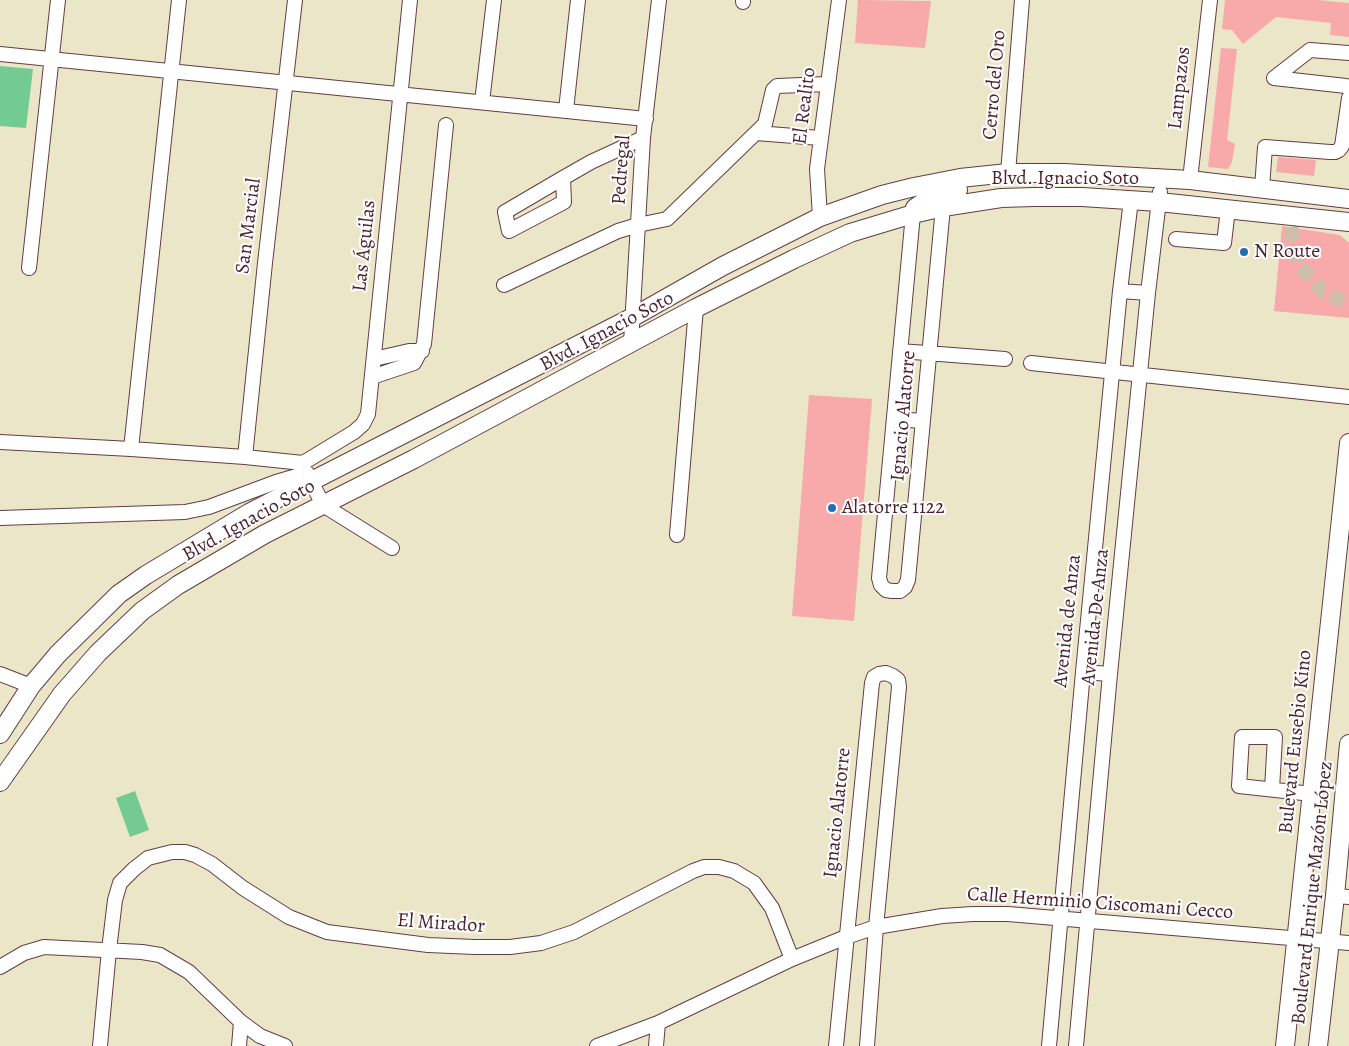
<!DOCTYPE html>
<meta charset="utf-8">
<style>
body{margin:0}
canvas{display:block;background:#ece6c9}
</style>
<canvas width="1349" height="1046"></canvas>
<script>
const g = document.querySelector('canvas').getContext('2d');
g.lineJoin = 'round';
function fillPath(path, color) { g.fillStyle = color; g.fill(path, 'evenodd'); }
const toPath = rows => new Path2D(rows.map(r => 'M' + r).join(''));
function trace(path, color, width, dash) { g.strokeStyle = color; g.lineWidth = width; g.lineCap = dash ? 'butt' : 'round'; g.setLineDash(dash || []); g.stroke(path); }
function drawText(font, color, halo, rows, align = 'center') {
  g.font = font + ' Alegreya,serif'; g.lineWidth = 4; g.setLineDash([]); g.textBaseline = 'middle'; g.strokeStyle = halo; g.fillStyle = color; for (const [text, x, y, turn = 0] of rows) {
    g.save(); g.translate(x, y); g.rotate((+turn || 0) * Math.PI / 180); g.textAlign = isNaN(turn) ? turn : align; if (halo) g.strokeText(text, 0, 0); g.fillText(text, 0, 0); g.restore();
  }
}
fillPath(toPath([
 [0,66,33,69,26,128,0,126],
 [135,791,149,830,130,837,116,798]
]), '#74cb91');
fillPath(toPath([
 [858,0,931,1,925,48,855,43],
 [1225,0,1319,0,1349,3,1349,37,1330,35,1331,23,1276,17,1243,44,1232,30,1222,29],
 [1221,48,1237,49,1227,140,1235,144,1232,162,1228,169,1208,167],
 [1278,157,1316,160,1314,176,1276,172],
 [1282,226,1340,235,1349,243,1349,318,1274,311],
 [809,395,872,399,854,621,792,616]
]), '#f7aaa9');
trace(toPath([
 [1291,227,1298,264,1323,292,1349,304]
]), '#ccbea9', 14, [14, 7]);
const minor = toPath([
 [743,2,743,0],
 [0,54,646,119],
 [1274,78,1310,50,1349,53],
 [1274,78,1346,86,1349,89],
 [482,102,494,0],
 [566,110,578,0],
 [756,133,820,138],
 [1008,173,1022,0],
 [563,178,564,202,509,231,505,212,563,178,591,162,643,138],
 [1190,180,1210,0],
 [1262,188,1265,147,1330,152,1335,152,1339,150,1342,146,1349,98],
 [913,214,879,578,881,585,886,590,892,591,900,591,905,587,908,580,943,207],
 [820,217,817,169,839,0],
 [1176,239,1224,243,1228,209],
 [29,268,58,0],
 [504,285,618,231,638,225,667,219,765,124,773,90,777,86,827,84],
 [1120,291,1148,293],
 [631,343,643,138,659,0],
 [900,351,1005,359],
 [374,359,409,351,422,351],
 [1031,363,1349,397],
 [372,377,414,363,424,344,446,125],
 [894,419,923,421],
 [0,442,131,449,245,457,303,463],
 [131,449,179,0],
 [245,457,265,263,295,0],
 [303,463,354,432,363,424,368,414,410,0],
 [307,473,323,505,392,548],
 [0,518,185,512,209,507,276,482,307,473],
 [677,535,696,308],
 [1083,672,1110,674],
 [0,674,31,686],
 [1272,789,1275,737,1242,737,1239,786,1312,794],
 [1335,896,1349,897],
 [0,967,24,953,44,947,142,952,160,955,189,972,241,1022,260,1036,285,1046],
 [100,1046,109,950,115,900,120,883,134,869,148,858,172,852,185,852,195,855,212,864,243,888,289,917,327,932,428,945,475,947,510,947,541,943,574,932,693,871,704,867,719,867,734,871,754,883,772,908,792,959],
 [239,1046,241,1022],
 [597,1046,658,1023,792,959,846,937,876,927,942,916,973,914,1008,914,1349,943],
 [656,1046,658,1023],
 [836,1046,872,683,874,677,879,674,886,673,893,676,898,680,899,687,876,927,867,1046],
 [1049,1046,1083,672,1120,291,1131,200],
 [1076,1046,1110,674,1148,293,1160,192]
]);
const major = toPath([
 [913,214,915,208,932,196,958,190],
 [0,734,31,686,58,654,119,594,146,575,249,513,633,317,723,266,820,217,882,195,914,187,960,178,1008,173,1064,173,1190,180,1349,199],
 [0,782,62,694,98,653,142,611,178,585,265,534,414,459,696,308,794,259,850,233,913,214,943,207,1001,198,1034,197,1082,197,1159,202,1349,222],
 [1285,1046,1349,443],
 [1318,1046,1335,896,1349,744]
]);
trace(minor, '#623d43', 16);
trace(major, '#623d43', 20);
trace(minor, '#fff', 14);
trace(major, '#fff', 18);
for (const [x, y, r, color] of [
 [1244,252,5,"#1f6fb2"],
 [832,508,5,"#1f6fb2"]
]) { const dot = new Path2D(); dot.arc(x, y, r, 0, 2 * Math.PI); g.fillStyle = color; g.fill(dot); trace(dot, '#fff', 2); }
drawText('20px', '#4a1f2b', '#fff', [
 ["Cerro del Oro",995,85,-85],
 ["Lampazos",1180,88,-84],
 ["El Realito",805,106,-83],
 ["Pedregal",622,170,-86],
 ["Blvd. Ignacio Soto",1065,179],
 ["San Marcial",249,226,-83],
 ["Las Águilas",365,246,-84],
 ["Blvd. Ignacio Soto",607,332,-28],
 ["Ignacio Alatorre",904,416,-85],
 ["Blvd. Ignacio Soto",249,521,-29],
 ["Avenida De Anza",1096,617,-84],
 ["Avenida de Anza",1068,621,-84],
 ["Bulevard Eusebio Kino",1296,742,-84],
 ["Ignacio Alatorre",838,813,-84],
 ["Boulevard Enrique Mazón López",1313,893,-84],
 ["Calle Herminio Ciscomani Cecco",1100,904,4],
 ["El Mirador",441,924,4]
]);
drawText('20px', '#4a1f2b', '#fff', [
 ["N Route",1254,252],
 ["Alatorre 1122",842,508]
], 'left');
</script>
